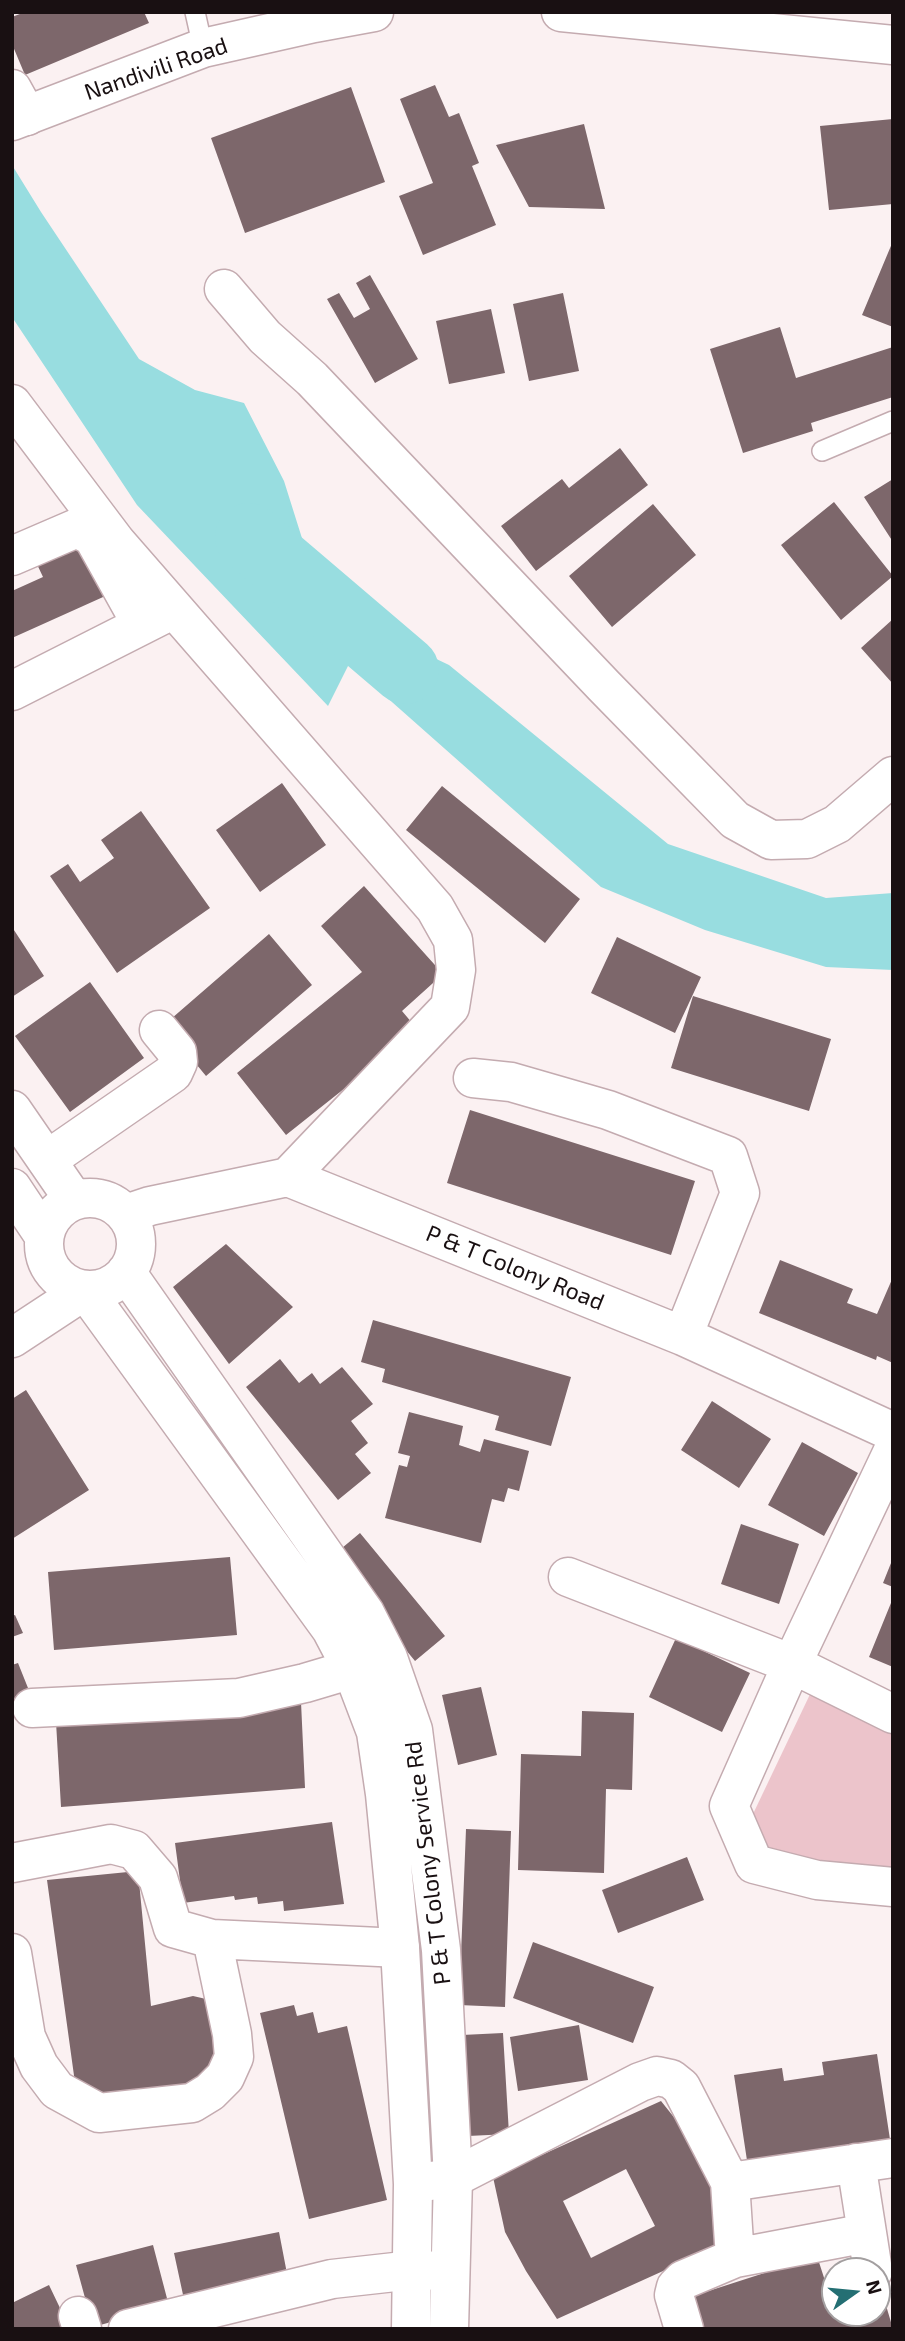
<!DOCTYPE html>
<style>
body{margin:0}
#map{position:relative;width:905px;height:2341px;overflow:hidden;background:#fbf1f2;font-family:"Exo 2",sans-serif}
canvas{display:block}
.frame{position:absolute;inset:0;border:14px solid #191012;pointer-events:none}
.north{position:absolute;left:821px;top:2257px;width:70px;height:70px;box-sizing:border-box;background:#fff;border:2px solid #a39fa0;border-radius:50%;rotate:75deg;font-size:19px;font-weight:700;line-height:28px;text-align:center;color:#191012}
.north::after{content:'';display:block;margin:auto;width:24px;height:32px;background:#246f73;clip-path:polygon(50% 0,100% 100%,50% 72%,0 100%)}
</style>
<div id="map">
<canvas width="905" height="2341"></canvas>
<div class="frame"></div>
<div class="north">N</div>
</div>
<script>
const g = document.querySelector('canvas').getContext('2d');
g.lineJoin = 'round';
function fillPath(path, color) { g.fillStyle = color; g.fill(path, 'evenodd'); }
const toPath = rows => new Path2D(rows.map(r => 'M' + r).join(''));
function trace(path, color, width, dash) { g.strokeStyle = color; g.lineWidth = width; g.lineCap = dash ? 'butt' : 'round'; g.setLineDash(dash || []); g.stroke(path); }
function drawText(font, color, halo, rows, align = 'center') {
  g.font = font + ' "Exo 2",sans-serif'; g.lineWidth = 7; g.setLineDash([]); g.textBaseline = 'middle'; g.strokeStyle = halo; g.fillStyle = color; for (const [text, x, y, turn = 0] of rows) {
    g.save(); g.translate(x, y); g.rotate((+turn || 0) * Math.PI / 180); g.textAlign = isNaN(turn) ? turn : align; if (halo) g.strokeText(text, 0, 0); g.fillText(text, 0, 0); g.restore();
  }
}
fillPath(toPath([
 [813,1688,893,1729,893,1872,815,1865,768,1847,753,1814]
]), '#ecc4cb');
fillPath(toPath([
 [12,165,41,212,139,359,195,390,244,403,284,481,323,605,449,665,668,844,826,898,893,893,893,970,826,967,705,930,601,887,349,664,328,706,137,505,12,317]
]), '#98dde0');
trace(toPath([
 [249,537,405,670]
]), '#98dde0', 68);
fillPath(toPath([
 [25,12,144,12,149,23,25,75,12,44,12,17],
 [435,85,449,117,459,113,479,163,472,166,496,225,423,255,399,196,433,183,400,99],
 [351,87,385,182,245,233,211,138],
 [893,119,893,204,829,210,820,126],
 [584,124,605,209,529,207,496,145],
 [893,241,893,327,862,315],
 [370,275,418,359,375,383,327,299,339,293,354,318,370,309,356,283],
 [563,293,579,371,529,381,513,304],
 [491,309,505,373,449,384,436,321],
 [780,327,796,378,893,347,893,397,811,423,813,431,743,453,710,349],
 [620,448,648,485,536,571,501,526,562,479,569,488],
 [893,479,893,542,864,497],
 [834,502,893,576,841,620,781,545],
 [653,504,696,555,612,627,569,576],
 [83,538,112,593,12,638,12,591,43,577,35,560],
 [893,619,893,684,861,648],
 [282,783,326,845,260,892,216,830],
 [442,786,580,899,545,943,406,830],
 [141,811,210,908,117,973,50,876,68,864,80,882,114,858,101,840],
 [364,886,443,974,402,1011,418,1030,286,1135,237,1073,362,972,321,926],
 [12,927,44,976,12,997],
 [269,934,312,985,206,1076,164,1025],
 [617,937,701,977,675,1033,591,993],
 [90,982,144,1058,70,1112,15,1036],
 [693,996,831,1039,809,1111,671,1068],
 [470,1110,695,1181,671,1255,447,1183],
 [226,1244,293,1307,229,1364,173,1287],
 [780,1260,853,1289,847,1303,877,1314,893,1277,893,1363,877,1356,876,1360,759,1313],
 [373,1320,571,1377,551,1446,495,1430,499,1416,382,1382,385,1369,361,1362],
 [280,1359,299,1383,312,1373,320,1384,342,1367,373,1404,351,1421,368,1443,355,1454,371,1473,338,1500,246,1387],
 [26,1390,89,1490,12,1539,12,1399],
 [712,1401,771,1439,739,1488,681,1450],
 [409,1412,463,1426,459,1445,480,1452,484,1439,529,1451,519,1491,508,1488,504,1502,492,1499,481,1543,385,1518,399,1465,407,1467,410,1456,398,1453],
 [802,1442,858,1473,824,1536,768,1505],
 [741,1524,799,1544,779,1604,721,1584],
 [360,1533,445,1636,415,1661,330,1558],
 [230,1557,237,1635,54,1650,48,1572],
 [893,1558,893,1587,883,1583],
 [893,1598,893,1667,869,1657],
 [15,1615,23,1633,12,1637,12,1616],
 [676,1638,750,1673,722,1732,649,1697],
 [18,1663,32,1698,12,1707,12,1665],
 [481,1687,497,1755,458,1765,442,1695],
 [301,1702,305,1788,61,1807,56,1722],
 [582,1711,634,1713,632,1790,606,1789,604,1873,518,1870,521,1754,581,1756],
 [332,1822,344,1904,284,1911,283,1901,258,1904,257,1897,235,1900,234,1896,183,1903,175,1843],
 [466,1829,511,1831,505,2007,459,2005],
 [687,1857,704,1900,618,1933,602,1890],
 [138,1871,151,2006,193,1996,206,1999,225,2043,206,2083,104,2102,76,2090,47,1880],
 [533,1942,654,1987,633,2043,513,1998],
 [294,2005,297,2016,313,2012,318,2033,347,2026,387,2200,309,2219,260,2013],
 [579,2025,588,2080,518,2091,510,2037],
 [503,2033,509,2134,468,2136,462,2035],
 [877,2054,891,2146,748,2167,734,2075,782,2068,784,2081,824,2075,822,2062],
 [661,2101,700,2150,718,2186,725,2243,557,2319,526,2271,505,2232,493,2177],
 [626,2169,655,2226,591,2258,563,2201],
 [279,2232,289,2284,185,2304,174,2253],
 [153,2245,169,2306,93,2327,76,2265],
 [817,2256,837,2318,852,2313,877,2313,877,2305,885,2302,893,2329,700,2329,690,2297],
 [49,2285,70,2329,12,2329,12,2303]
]), '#7d676b');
const service = toPath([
 [195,12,203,48],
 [822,451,893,421]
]);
const minor = toPath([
 [12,89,27,116],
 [224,289,265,337,312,379,604,686,735,820,771,840,807,839,837,824,893,776],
 [12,404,116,542,435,908,453,940,456,970,450,1007,288,1177],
 [12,556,77,528,93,537,142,625],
 [12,691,166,613],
 [473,1078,511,1082,608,1110,728,1156,740,1193,683,1336],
 [47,1160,173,1073,178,1062,177,1052,159,1030],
 [126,1214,150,1206,288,1177,683,1336,893,1432],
 [12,1338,85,1290],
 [893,1451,792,1664,729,1806,754,1864,817,1880,893,1887],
 [568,1577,792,1664,893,1714],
 [32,1708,239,1698,305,1683,352,1669],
 [12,1863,111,1844,134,1850,158,1878,173,1928,212,1939,400,1948],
 [12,1953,26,2037,39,2066,57,2090,99,2113,192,2103,210,2092,225,2077,234,2057,232,2034,212,1939],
 [856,2163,873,2271],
 [423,2182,453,2178,640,2082,657,2076,671,2079,681,2087,730,2182,735,2258,683,2280,676,2287,674,2295,684,2329],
 [730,2182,893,2158],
 [735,2258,867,2233],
 [78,2316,82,2329],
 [128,2329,332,2279,413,2270,445,2271]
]);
const tertiary = toPath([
 [561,12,893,45],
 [12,121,203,48,314,23,374,12],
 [12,1110,74,1200],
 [12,1188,44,1236],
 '44 1244a46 46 0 1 1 92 0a46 46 0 1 1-92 0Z',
 [126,1272,365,1613,388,1658,413,1730,441,1950,453,2178,449,2329],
 [85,1290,331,1629,352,1669,376,1732,385,1794,400,1948,413,2184,411,2329]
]);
trace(service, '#c4abb0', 22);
trace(minor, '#c4abb0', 41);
trace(tertiary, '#c4abb0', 41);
trace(service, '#fff', 19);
trace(minor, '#fff', 38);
trace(tertiary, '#fff', 38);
drawText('23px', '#191012', '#fff', [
 ["Nandivili Road",156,69,-19],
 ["P & T Colony Road",515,1268,22],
 ["P & T Colony Service Rd",428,1863,-97]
]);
</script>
